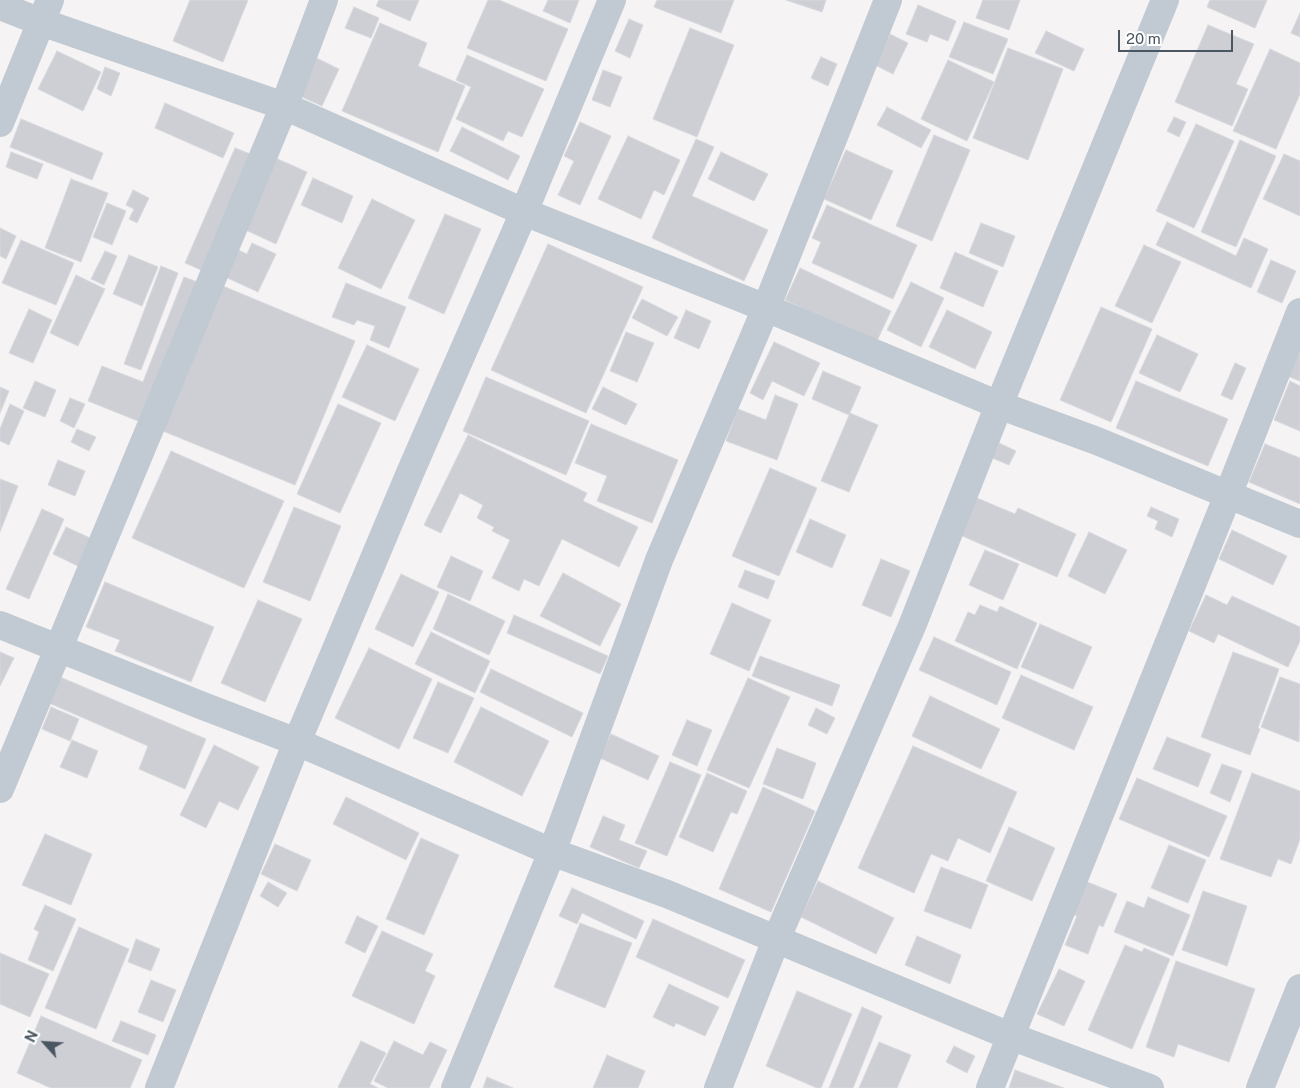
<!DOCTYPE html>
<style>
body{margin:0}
#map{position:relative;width:1300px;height:1088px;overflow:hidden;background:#f5f3f3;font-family:"Public Sans",sans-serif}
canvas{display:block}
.north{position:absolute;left:20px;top:1018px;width:50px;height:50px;-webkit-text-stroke:4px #fff;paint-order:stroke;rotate:296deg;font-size:14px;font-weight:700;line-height:20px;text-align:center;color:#4a5661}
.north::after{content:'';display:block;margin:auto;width:18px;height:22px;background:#4a5661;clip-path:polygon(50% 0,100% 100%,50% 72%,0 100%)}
.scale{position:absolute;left:1118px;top:30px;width:115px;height:22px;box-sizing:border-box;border:2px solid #4a5661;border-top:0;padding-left:6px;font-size:15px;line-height:18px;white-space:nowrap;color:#4a5661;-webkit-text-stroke:4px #fff;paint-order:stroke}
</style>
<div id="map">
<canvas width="1300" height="1088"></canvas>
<div class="north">N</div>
<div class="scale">20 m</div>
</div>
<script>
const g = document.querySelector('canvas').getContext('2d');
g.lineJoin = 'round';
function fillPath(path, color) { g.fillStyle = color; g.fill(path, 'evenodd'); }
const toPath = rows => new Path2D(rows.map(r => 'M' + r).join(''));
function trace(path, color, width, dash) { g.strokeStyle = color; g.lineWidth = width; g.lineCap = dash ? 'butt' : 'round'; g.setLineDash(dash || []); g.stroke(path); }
const building = toPath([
 [190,0,248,0,223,62,173,41,190,0],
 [379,0,419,0,410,21,376,6,379,0],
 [488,0,499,0,568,29,546,81,467,48,488,0],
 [548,0,579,0,570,23,543,11,548,0],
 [657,0,734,0,721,33,654,7,657,0],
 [786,0,826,0,822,12,786,0],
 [983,0,1020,0,1009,30,976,18,983,0],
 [1210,0,1267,0,1255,28,1207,7,1210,0],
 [918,5,956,21,948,41,930,34,927,42,906,34,918,5],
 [354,7,379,18,371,38,345,28,354,7],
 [1300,13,1300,37,1291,33,1300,13],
 [629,19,643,25,630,58,615,51,629,19],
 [964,22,1008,39,993,74,949,57,964,22],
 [380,23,427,43,418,66,465,86,438,152,342,111,380,23],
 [1208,25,1254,44,1236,84,1248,89,1232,126,1175,102,1208,25],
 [690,28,734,45,697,137,653,119,690,28],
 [1046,31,1084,49,1074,71,1035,53,1046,31],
 [890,34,908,43,893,74,875,65,890,34],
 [1008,48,1063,69,1028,160,973,138,1008,48],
 [1270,49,1300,63,1300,94,1276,149,1233,131,1270,49],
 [57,51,101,72,83,111,38,89,57,51],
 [308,54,339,69,322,106,291,92,308,54],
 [467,55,544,89,522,137,508,131,503,141,456,119,471,87,456,80,467,55],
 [821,57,837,64,828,86,811,78,821,57],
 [948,60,994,82,967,141,921,119,948,60],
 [105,67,120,73,111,96,97,89,105,67],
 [603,70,622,77,610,107,592,100,603,70],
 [165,103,234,133,223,158,155,128,165,103],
 [887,107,931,130,921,148,877,125,887,107],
 [1174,117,1186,122,1179,137,1167,131,1174,117],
 [21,119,103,153,92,180,10,147,21,119],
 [580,122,611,136,580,205,558,195,574,161,564,156,580,122],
 [1196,124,1234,141,1194,228,1156,211,1196,124],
 [462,127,520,156,508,180,450,151,462,127],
 [934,135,970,150,932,241,896,226,934,135],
 [628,136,680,160,664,195,654,190,641,219,598,199,628,136],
 [696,139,714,147,692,196,768,230,744,281,652,238,696,139],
 [1240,140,1276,156,1236,247,1201,232,1240,140],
 [235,148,258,157,208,273,185,263,235,148],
 [846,150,893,171,871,220,824,199,846,150],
 [11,152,43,164,37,179,6,167,11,152],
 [721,152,768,174,754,201,708,179,721,152],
 [1284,154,1300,161,1300,216,1263,199,1284,154],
 [271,156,307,172,276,244,239,227,271,156],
 [313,178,353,196,342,223,301,205,313,178],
 [71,179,108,193,81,262,45,248,71,179],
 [133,190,149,198,137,223,129,219,134,209,126,205,133,190],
 [372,199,415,220,381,289,338,268,372,199],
 [107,203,126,211,112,245,93,237,107,203],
 [827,205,917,245,893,299,812,263,821,242,812,238,827,205],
 [445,214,481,229,444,314,408,298,445,214],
 [1167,222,1236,256,1244,238,1268,249,1251,288,1156,245,1167,222],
 [981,223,1015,236,1003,267,969,253,981,223],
 [0,228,16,236,6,259,0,256,0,228],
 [21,240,74,263,56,305,2,283,21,240],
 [252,243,276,254,258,292,221,275,238,250,247,254,252,243],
 [548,244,643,287,586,413,491,370,548,244],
 [1144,245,1181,262,1152,323,1115,306,1144,245],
 [105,251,117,256,104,285,91,279,105,251],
 [955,252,998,271,983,307,940,288,955,252],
 [129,255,158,267,142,306,113,294,129,255],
 [1271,260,1296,271,1282,303,1257,292,1271,260],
 [161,266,178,273,141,370,124,364,161,266],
 [800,268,891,311,876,343,785,300,800,268],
 [76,275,105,289,78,346,50,333,76,275],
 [184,277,203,284,148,425,88,401,102,366,143,382,184,277],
 [911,282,944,298,921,347,887,330,911,282],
 [346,283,406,307,389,348,370,340,375,326,357,320,354,325,332,317,346,283],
 [218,284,355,341,295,485,158,429,218,284],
 [642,299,678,317,667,336,632,318,642,299],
 [1101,307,1152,329,1111,422,1060,400,1101,307],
 [29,309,52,320,33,363,9,353,29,309],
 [686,310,711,321,699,349,674,338,686,310],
 [947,310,992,332,975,369,929,347,947,310],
 [626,332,654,343,637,382,610,371,626,332],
 [1157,335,1198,354,1180,392,1139,373,1157,335],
 [774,342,820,363,804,396,772,381,763,400,750,393,774,342],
 [367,345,419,369,395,421,342,397,367,345],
 [1300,347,1300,381,1287,376,1300,347],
 [1235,363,1246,368,1232,400,1221,395,1235,363],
 [823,371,861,387,849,415,812,399,823,371],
 [486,377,589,421,566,475,463,431,486,377],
 [35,381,56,390,45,417,23,408,35,381],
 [1136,381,1228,419,1208,466,1116,428,1136,381],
 [1290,381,1300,386,1300,431,1274,420,1290,381],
 [0,387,9,391,0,413,0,387],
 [603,387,637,404,626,425,592,409,603,387],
 [775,395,798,404,777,460,726,441,738,409,766,420,775,395],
 [70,398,85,404,74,428,60,421,70,398],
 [10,404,24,411,9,445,0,441,0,429,10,404],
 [338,404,381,423,340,513,297,494,338,404],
 [850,413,878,425,849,492,821,481,850,413],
 [591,424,678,460,652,523,597,501,607,476,575,463,591,424],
 [77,429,96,437,89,451,71,442,77,429],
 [468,435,587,493,583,501,638,527,619,567,562,539,539,586,524,579,519,591,492,578,510,540,492,531,494,527,477,518,483,505,460,493,441,533,424,525,468,435],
 [999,443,1016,451,1009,465,992,458,999,443],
 [1265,444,1300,458,1300,504,1249,482,1265,444],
 [171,451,284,501,244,588,132,538,171,451],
 [58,460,85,471,75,496,48,485,58,460],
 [770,468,817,488,779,576,732,556,770,468],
 [0,479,18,486,0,532,0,479],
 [977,498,1015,514,1018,508,1076,534,1057,577,960,535,977,498],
 [294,507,341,526,310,601,263,582,294,507],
 [1151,507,1179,519,1172,537,1155,529,1158,521,1147,516,1151,507],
 [42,509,64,519,29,599,6,589,42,509],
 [810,519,846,535,832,568,796,552,810,519],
 [66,527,99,542,86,570,53,554,66,527],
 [1232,530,1287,556,1273,585,1219,559,1232,530],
 [1089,532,1127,550,1105,594,1068,576,1089,532],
 [985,550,1019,564,1003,600,969,585,985,550],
 [451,556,483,571,470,601,437,587,451,556],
 [881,559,910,571,891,617,862,605,881,559],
 [745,570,775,581,768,599,738,587,745,570],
 [563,573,621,604,600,646,540,616,563,573],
 [401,574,439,592,413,647,375,629,401,574],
 [105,582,214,627,191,682,115,651,120,640,86,627,105,582],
 [448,594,505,621,489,655,433,629,448,594],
 [1206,595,1227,605,1232,596,1300,627,1300,641,1288,667,1218,634,1214,643,1189,631,1206,595],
 [258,600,302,619,265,702,221,683,258,600],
 [732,603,771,620,749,671,710,654,732,603],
 [980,605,997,612,1000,606,1037,623,1017,669,955,641,968,612,975,615,980,605],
 [514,615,608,656,600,674,507,633,514,615],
 [1040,624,1092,647,1073,689,1021,667,1040,624],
 [431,632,490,661,475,693,415,664,431,632],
 [934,637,1011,672,997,705,919,670,934,637],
 [369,648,432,679,399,749,335,718,369,648],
 [0,652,14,658,0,686,0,652],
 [1233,652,1279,669,1258,728,1260,729,1250,755,1201,737,1233,652],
 [760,656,840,685,832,706,752,676,760,656],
 [491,669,583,713,572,737,480,692,491,669],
 [1021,675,1093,707,1074,750,1002,718,1021,675],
 [60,677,206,739,185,789,139,769,148,746,49,703,60,677],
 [1280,677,1300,684,1299,742,1261,727,1280,677],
 [748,678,790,697,749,788,707,770,748,678],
 [438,682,474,698,448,753,413,738,438,682],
 [930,696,1000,729,981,769,912,736,930,696],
 [51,707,79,719,70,741,42,729,51,707],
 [481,707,549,741,522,796,454,762,481,707],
 [816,708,835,718,827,734,808,725,816,708],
 [687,720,712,730,697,766,672,755,687,720],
 [611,734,659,756,648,780,600,758,611,734],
 [1167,737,1211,754,1198,787,1153,769,1167,737],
 [72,740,98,751,87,778,60,767,72,740],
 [214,745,259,767,238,810,219,801,206,828,180,815,214,745],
 [913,746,1017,792,990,853,958,838,948,861,931,854,914,893,858,868,913,746],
 [777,748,816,763,803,799,763,784,777,748],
 [670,762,701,775,667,856,635,843,670,762],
 [1222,764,1242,771,1230,802,1210,793,1222,764],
 [707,773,747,791,737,814,731,812,713,852,679,837,707,773],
 [1252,773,1300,791,1300,839,1291,864,1278,859,1271,877,1220,859,1252,773],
 [1137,778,1227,816,1209,857,1119,819,1137,778],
 [763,787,815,811,771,912,719,889,763,787],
 [346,797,419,833,406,860,333,824,346,797],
 [603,816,625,825,619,840,647,851,639,868,590,847,603,816],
 [1009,827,1055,848,1032,901,986,881,1009,827],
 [45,834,92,854,71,905,22,885,45,834],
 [421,838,459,855,424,935,386,919,421,838],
 [275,844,311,860,297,891,261,874,275,844],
 [1169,845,1206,860,1188,903,1151,888,1169,845],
 [941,867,988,885,971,929,924,911,941,867],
 [818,881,894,918,876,954,801,917,818,881],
 [1085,881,1117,894,1103,927,1099,925,1088,954,1065,945,1077,916,1071,914,1085,881],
 [268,882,287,893,278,907,260,896,268,882],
 [572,888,644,921,636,939,582,913,577,924,559,916,572,888],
 [1203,891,1247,906,1227,966,1182,950,1203,891],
 [1148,897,1190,915,1173,956,1114,932,1127,901,1144,908,1148,897],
 [45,905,76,919,53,971,28,960,39,932,34,929,45,905],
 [357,916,378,926,365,953,345,943,357,916],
 [653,919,745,960,728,998,636,957,653,919],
 [580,923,632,943,605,1008,554,987,580,923],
 [79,927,129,949,96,1029,45,1008,79,927],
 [382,931,433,954,425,971,435,976,414,1024,352,996,382,931],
 [917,936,961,955,950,984,905,965,917,936],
 [136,939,160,949,151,971,128,962,136,939],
 [1125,945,1142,952,1144,948,1170,959,1132,1049,1088,1030,1125,945],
 [0,953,49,974,30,1017,0,1004,0,953],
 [1176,961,1255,989,1229,1062,1178,1044,1174,1057,1146,1047,1176,961],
 [1059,969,1085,981,1064,1026,1037,1014,1059,969],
 [151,980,176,990,163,1022,138,1012,151,980],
 [669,984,719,1007,705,1036,676,1023,674,1027,653,1017,669,984],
 [797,991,852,1014,821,1088,817,1088,766,1066,797,991],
 [862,1007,882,1016,853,1088,829,1088,862,1007],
 [41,1016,142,1060,130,1088,51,1088,17,1073,41,1016],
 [121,1021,156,1035,148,1055,112,1041,121,1021],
 [361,1041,386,1053,370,1084,378,1088,339,1088,338,1087,361,1041],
 [394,1041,423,1055,430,1042,447,1050,429,1088,388,1088,374,1081,394,1041],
 [879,1042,911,1055,897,1088,859,1088,879,1042],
 [954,1046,975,1056,967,1073,946,1062,954,1046],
 [607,1055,645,1071,638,1088,593,1088,607,1055],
 [1015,1070,1064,1088,1009,1088,1015,1070],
 [487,1077,513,1088,483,1088,487,1077]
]);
fillPath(building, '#cdcfd5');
trace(building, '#d7d9de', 1);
trace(toPath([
 [0,6,41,22,284,106,524,212,766,308,999,405,1097,441,1300,524],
 [0,123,50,0],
 [0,625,203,706,297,742,552,852,667,894,1010,1036,1150,1088],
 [0,789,284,106,324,0],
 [159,1088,297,742,410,473,524,212,612,0],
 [455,1088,552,852,659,560,766,308,888,0],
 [718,1088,776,940,912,626,999,405,1165,0],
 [990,1088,1228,495,1300,312],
 [1260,1088,1300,988]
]), '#c1cad2', 28);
</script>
